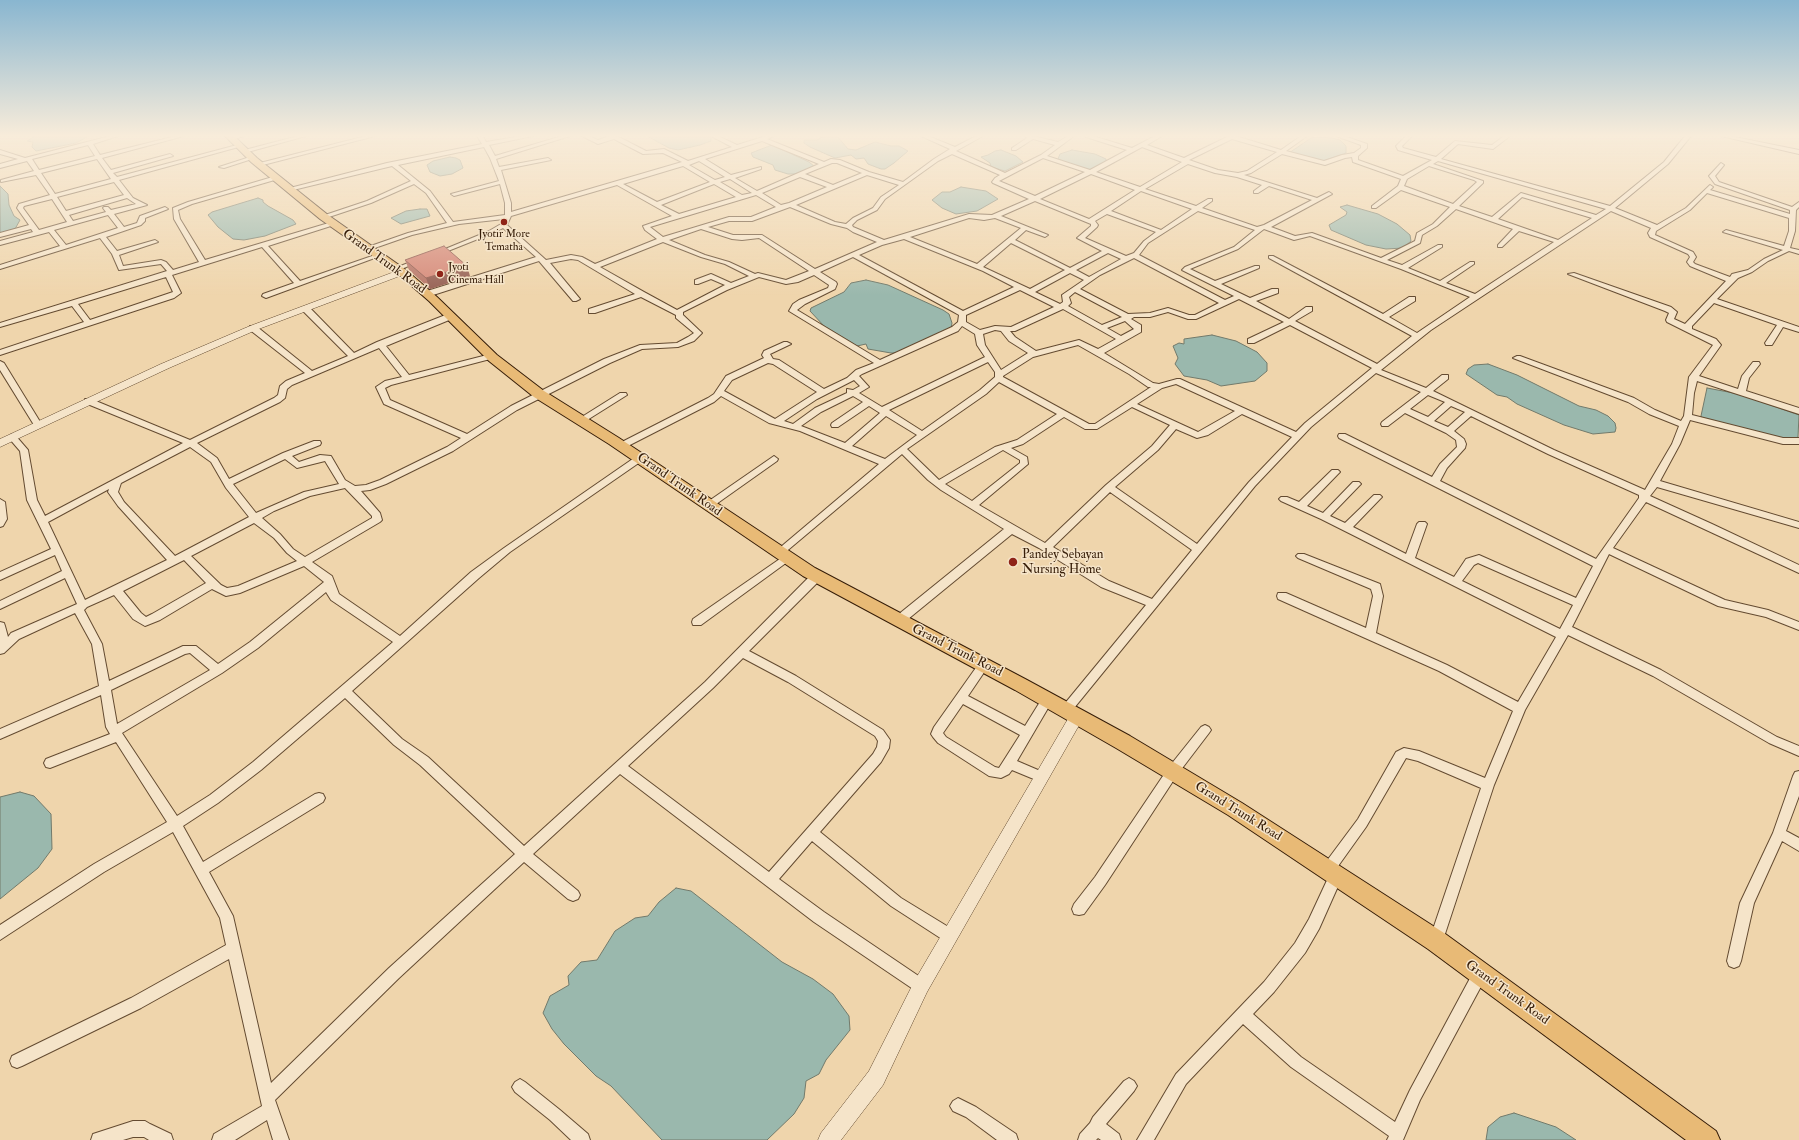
<!DOCTYPE html>
<style>
body{margin:0}
canvas{display:block;background:#efd5ac}
</style>
<canvas width="1799" height="1140"></canvas>
<script>
const g = document.querySelector('canvas').getContext('2d');
g.lineJoin = 'round';
function fillPath(path, color) { g.fillStyle = color; g.fill(path, 'evenodd'); }
const toPath = rows => new Path2D(rows.map(r => 'M' + r).join(''));
function trace(path, color, width, dash) { g.strokeStyle = color; g.lineWidth = width; g.lineCap = dash ? 'butt' : 'round'; g.setLineDash(dash || []); g.stroke(path); }
function drawText(font, color, halo, rows, align = 'center') {
  g.font = font + ' "IM FELL Double Pica",serif'; g.lineWidth = 3; g.setLineDash([]); g.textBaseline = 'middle'; g.strokeStyle = halo; g.fillStyle = color; for (const [text, x, y, turn = 0] of rows) {
    g.save(); g.translate(x, y); g.rotate((+turn || 0) * Math.PI / 180); g.textAlign = isNaN(turn) ? turn : align; if (halo) g.strokeText(text, 0, 0); g.fillText(text, 0, 0); g.restore();
  }
}
const water = toPath([
 [35,136,89,136,76,143,36,151,32,147,33,142,27,141,35,136],
 [647,136,708,136,711,137,711,141,700,145,678,150,669,148,647,136],
 [824,136,837,136,848,149,856,150,875,142,891,146,899,146,908,151,894,163,885,169,881,169,868,164,864,158,856,159,851,155,835,158,810,147,804,143,804,140,817,140,824,136],
 [1316,137,1332,138,1340,140,1346,146,1346,153,1323,161,1289,153,1311,138,1316,137],
 [772,145,809,162,815,167,797,174,788,174,775,170,773,165,753,157,751,153,772,145],
 [1001,150,1016,156,1023,162,1005,171,991,167,990,163,981,157,988,155,995,151,1001,150],
 [1072,150,1095,154,1106,159,1106,162,1089,171,1058,159,1060,154,1072,150],
 [450,157,456,158,460,160,463,168,452,174,440,176,430,172,427,165,433,161,450,157],
 [0,186,8,194,9,205,14,216,20,220,15,229,0,234,0,186],
 [961,187,986,191,998,199,977,211,956,214,942,208,932,200,942,192,950,192,961,187],
 [258,198,263,200,263,202,268,206,293,220,296,224,265,236,244,240,233,239,218,227,208,215,212,212,258,198],
 [1347,205,1378,214,1397,224,1410,235,1411,241,1403,248,1386,249,1366,245,1331,230,1329,225,1346,215,1347,212,1340,207,1347,205],
 [420,209,427,209,430,216,401,224,391,218,406,211,420,209],
 [866,280,888,285,943,310,949,314,952,323,951,329,898,353,891,353,868,349,866,344,857,346,824,326,810,311,811,308,844,292,851,283,866,280],
 [1212,335,1236,341,1257,352,1267,363,1267,371,1255,381,1221,386,1207,380,1184,376,1175,364,1178,358,1173,346,1179,343,1184,344,1184,339,1212,335],
 [1488,364,1517,375,1579,406,1596,410,1608,416,1615,423,1616,428,1615,432,1593,434,1564,425,1517,404,1507,397,1497,395,1466,374,1468,369,1474,365,1488,364],
 [1707,388,1739,394,1799,415,1798,437,1792,441,1702,419,1701,416,1707,388],
 [20,792,34,796,51,814,52,849,38,868,0,899,0,797,20,792],
 [676,888,691,891,782,962,813,979,833,994,849,1016,850,1030,826,1060,819,1074,806,1081,804,1098,794,1114,767,1140,662,1140,611,1086,596,1076,564,1044,552,1029,543,1013,550,996,569,985,568,976,581,962,597,960,615,931,635,918,648,916,659,902,676,888],
 [1514,1113,1556,1127,1576,1140,1486,1140,1488,1127,1500,1117,1514,1113]
]);
fillPath(water, '#9ab8ad');
trace(water, '#727a6b', 1);
const minor = toPath([
 [110,136,118,136,93,144,100,155,176,136,184,136,102,158,111,170,170,154,173,156,113,173,117,177,237,145,242,146,119,180,133,198,147,205,114,214,124,227,137,223,140,216,165,207,168,209,145,218,145,221,141,225,106,237,117,251,155,240,158,242,119,255,123,266,161,260,166,262,173,270,199,262,174,219,173,208,188,202,276,176,279,178,278,179,192,204,178,210,180,219,205,260,332,222,334,223,334,225,268,246,300,281,375,255,380,256,266,298,262,296,263,294,294,283,262,247,172,275,181,293,174,298,0,355,0,350,84,322,72,306,0,327,0,323,167,271,161,264,119,270,112,254,100,238,0,269,0,265,60,246,49,232,0,245,0,241,33,232,31,229,0,237,0,233,29,225,17,208,19,204,50,195,36,175,1,182,1,180,34,171,27,161,0,168,0,164,18,159,0,154,0,150,25,158,110,136],
 [88,145,95,156,39,170,32,159,88,145],
 [97,159,111,179,55,194,41,173,97,159],
 [114,182,124,195,66,211,57,197,114,182],
 [127,198,136,204,111,210,108,207,104,207,103,208,106,212,73,221,69,215,127,198],
 [52,199,67,222,39,230,23,208,24,206,52,199],
 [108,215,118,228,66,245,54,230,108,215],
 [166,277,173,292,90,320,78,304,166,277],
 [234,136,244,136,231,140,228,138,234,136],
 [298,136,306,136,244,153,241,151,298,136],
 [366,136,375,136,259,166,256,164,366,136],
 [477,136,483,136,486,142,522,136,533,136,489,145,495,156,562,136,570,136,496,159,499,167,548,158,551,160,501,170,511,203,511,212,682,162,663,153,643,154,614,139,598,144,582,136,589,136,598,140,610,136,617,136,646,151,664,149,688,161,732,147,711,136,718,136,737,145,766,136,774,136,767,139,824,162,831,159,840,160,869,172,903,182,934,159,950,149,921,136,928,136,955,147,976,136,983,136,956,151,1005,173,1041,155,1055,145,1033,139,1016,150,1012,150,1012,148,1027,138,1025,136,1033,136,1058,142,1068,136,1074,136,1047,156,1090,170,1127,150,1086,137,1085,136,1093,136,1132,148,1155,136,1162,136,1147,145,1184,158,1229,136,1236,136,1281,150,1301,136,1307,136,1286,151,1324,161,1342,155,1354,153,1361,148,1361,145,1336,136,1344,136,1367,144,1367,148,1358,156,1358,160,1403,176,1432,160,1398,150,1396,146,1406,136,1412,136,1402,146,1403,148,1436,157,1455,141,1492,145,1504,136,1510,136,1493,149,1458,144,1441,159,1610,206,1664,162,1685,136,1691,136,1668,164,1615,208,1657,225,1686,208,1710,185,1713,187,1710,190,1790,214,1790,210,1715,184,1709,176,1721,163,1724,165,1715,176,1719,182,1792,207,1799,202,1799,207,1796,210,1795,231,1790,248,1799,250,1799,254,1789,251,1768,261,1752,272,1738,278,1717,299,1799,327,1799,332,1783,327,1772,345,1766,345,1765,343,1777,325,1714,303,1692,326,1692,329,1716,339,1721,345,1699,376,1738,389,1742,376,1753,362,1759,362,1760,364,1749,378,1746,391,1799,408,1799,414,1697,381,1694,393,1692,415,1783,438,1799,438,1799,444,1783,444,1690,420,1680,444,1660,481,1799,522,1799,528,1657,487,1650,496,1712,524,1799,565,1799,573,1646,502,1613,548,1725,600,1768,610,1799,622,1799,630,1766,617,1718,606,1609,554,1572,627,1661,670,1777,737,1799,746,1799,756,1769,743,1653,676,1568,635,1525,710,1494,785,1441,946,1436,948,1431,946,1429,941,1481,788,1418,761,1406,758,1366,827,1336,869,1341,871,1343,875,1319,929,1305,953,1274,992,1253,1014,1301,1057,1395,1122,1410,1090,1475,969,1480,967,1485,969,1487,974,1485,979,1420,1100,1403,1140,1387,1140,1389,1136,1291,1067,1243,1024,1186,1084,1154,1140,1137,1140,1176,1074,1264,982,1295,943,1309,919,1329,876,1323,874,1322,870,1323,866,1358,819,1396,752,1404,748,1419,751,1485,778,1513,711,1439,671,1278,599,1277,596,1278,593,1286,593,1366,628,1373,596,1371,589,1298,558,1296,556,1298,554,1304,554,1380,584,1383,596,1376,633,1447,665,1518,702,1556,637,1321,519,1281,501,1279,499,1281,497,1287,497,1299,502,1332,470,1338,470,1340,472,1338,474,1307,506,1323,513,1353,482,1359,482,1361,484,1359,486,1330,516,1345,523,1374,495,1380,495,1382,497,1380,499,1353,527,1406,554,1417,524,1419,522,1425,522,1427,524,1415,558,1454,577,1466,559,1479,555,1576,598,1593,566,1339,438,1338,436,1339,434,1345,434,1432,477,1440,464,1457,447,1456,440,1446,433,1405,413,1388,426,1382,426,1381,424,1382,422,1421,392,1376,373,1311,427,1255,486,1070,713,1066,715,1062,713,1060,710,1062,707,1146,605,1101,587,1039,548,1012,534,902,624,894,624,893,621,894,618,1004,529,941,490,928,480,902,454,782,555,779,556,776,555,774,553,776,551,879,464,800,431,769,423,721,396,714,402,624,448,618,448,617,446,618,444,708,398,714,394,726,376,764,358,762,355,764,351,784,342,787,342,791,344,770,354,773,359,779,360,824,389,847,378,856,370,874,363,789,311,793,304,799,300,828,288,829,285,814,275,798,282,786,284,759,277,727,290,683,312,683,315,702,333,694,341,678,347,642,349,610,363,517,410,453,451,386,484,370,490,361,491,380,513,382,520,380,522,312,562,332,576,339,594,400,636,471,572,504,548,637,456,643,456,644,458,643,460,510,552,479,578,352,691,402,739,428,757,524,846,705,682,813,573,821,573,822,576,821,579,749,651,796,676,883,730,890,740,889,748,881,762,820,832,901,898,955,931,957,936,955,941,950,943,945,941,891,906,812,841,779,879,824,912,926,981,928,986,926,991,921,993,916,991,814,922,620,774,533,854,578,891,580,895,578,899,573,901,568,899,524,862,399,978,275,1100,289,1140,273,1140,267,1120,235,1140,212,1140,214,1134,262,1106,229,959,141,1008,22,1066,17,1068,12,1066,10,1061,12,1056,131,998,226,945,220,918,173,832,104,872,0,940,0,925,94,864,167,822,116,742,50,768,46,767,44,763,46,759,110,734,106,727,101,695,0,739,0,729,99,686,92,644,75,613,19,639,4,653,0,654,0,622,4,623,5,626,8,637,11,633,77,604,65,578,0,609,0,601,62,571,55,555,0,580,0,572,51,549,27,500,20,451,8,437,12,434,15,435,28,450,37,500,45,516,183,443,85,403,85,399,91,399,190,440,274,398,278,395,280,386,286,381,305,373,250,330,250,326,256,326,312,371,348,356,303,311,302,309,306,307,309,307,354,353,377,342,448,314,454,314,454,318,386,346,409,375,491,354,494,354,494,358,391,385,385,388,390,400,467,434,511,406,604,359,640,345,677,343,688,337,694,333,676,318,676,315,641,297,595,313,589,313,589,309,635,294,578,260,571,259,550,263,580,299,576,301,573,301,539,261,430,296,424,296,424,292,536,257,503,228,493,233,438,255,433,254,489,231,501,224,504,219,459,224,412,235,369,250,365,250,365,248,408,233,447,223,426,193,414,184,371,203,326,218,322,218,322,216,367,201,411,181,392,166,289,191,286,189,387,163,482,144,477,136],
 [1232,139,1277,152,1247,171,1238,173,1218,170,1189,160,1232,139],
 [762,141,819,164,757,191,735,178,761,169,761,167,731,175,705,159,762,141],
 [484,147,490,158,499,181,451,194,454,196,500,184,505,203,505,215,453,222,430,191,398,165,484,147],
 [1142,147,1182,162,1140,187,1096,172,1142,147],
 [952,154,1000,175,995,178,992,182,993,183,1029,199,992,215,969,214,884,240,853,227,852,225,857,220,877,210,885,199,938,161,952,154],
 [1282,154,1325,165,1345,158,1352,157,1353,162,1401,179,1398,186,1372,206,1372,208,1376,208,1401,190,1450,207,1433,224,1417,233,1415,241,1381,258,1312,233,1295,236,1271,227,1332,194,1329,192,1317,198,1244,175,1251,173,1282,154],
 [1043,158,1085,172,1035,196,999,181,1043,158],
 [699,161,725,177,715,180,689,165,699,161],
 [1438,161,1606,209,1596,215,1521,193,1492,217,1459,206,1483,183,1483,181,1433,164,1438,161],
 [832,163,837,163,862,173,833,185,805,174,832,163],
 [1188,164,1215,173,1237,177,1262,185,1254,191,1254,193,1258,193,1269,186,1312,200,1264,225,1257,227,1202,208,1212,201,1212,199,1208,199,1196,206,1145,189,1188,164],
 [683,166,710,182,657,202,623,184,683,166],
 [1429,166,1474,180,1477,182,1453,204,1404,186,1407,179,1429,166],
 [1091,174,1135,190,1089,219,1040,199,1091,174],
 [867,175,899,185,881,197,873,208,853,218,846,224,835,222,796,205,867,175],
 [800,177,827,187,789,203,781,205,762,193,800,177],
 [730,179,752,193,742,195,720,182,730,179],
 [714,184,736,197,679,214,661,205,714,184],
 [617,185,672,216,643,226,645,230,657,239,595,264,582,257,571,255,546,260,507,225,511,216,617,185],
 [1141,191,1192,209,1161,230,1111,211,1141,191],
 [1707,193,1789,218,1789,231,1784,246,1726,230,1723,232,1783,250,1764,259,1748,270,1732,274,1730,277,1695,264,1693,262,1696,257,1693,252,1655,235,1656,231,1690,210,1707,193],
 [756,195,776,207,751,217,729,217,663,237,650,227,756,195],
 [1522,197,1592,218,1558,240,1498,219,1522,197],
 [1035,201,1091,224,1091,226,1077,238,1102,251,1070,268,1015,240,1026,230,1045,237,1048,235,1001,216,1035,201],
 [790,207,831,224,847,228,853,232,877,242,815,269,762,235,733,235,708,227,729,221,752,221,790,207],
 [1456,209,1513,229,1498,245,1498,247,1502,247,1519,231,1554,242,1475,294,1446,283,1474,264,1474,262,1470,262,1440,281,1408,268,1442,247,1442,245,1438,245,1402,265,1387,260,1420,243,1422,235,1437,226,1456,209],
 [1198,211,1255,230,1234,247,1185,267,1182,270,1234,296,1225,300,1139,255,1148,243,1198,211],
 [1611,211,1651,228,1648,233,1650,237,1688,254,1690,257,1687,262,1690,266,1726,281,1685,324,1674,319,1677,312,1671,307,1574,273,1568,274,1665,311,1669,313,1666,320,1667,322,1713,345,1689,377,1684,416,1681,421,1655,410,1634,398,1520,356,1517,356,1513,358,1628,402,1649,414,1679,426,1672,444,1645,490,1554,450,1433,391,1448,379,1448,375,1442,375,1426,388,1381,370,1431,330,1611,211],
 [1107,214,1156,232,1144,241,1134,253,1126,256,1085,238,1097,227,1098,225,1095,221,1107,214],
 [969,218,984,220,995,218,1021,228,977,264,910,237,969,218],
 [701,229,732,239,742,240,759,238,809,271,786,280,758,273,755,274,729,262,705,255,669,240,701,229],
 [1264,229,1294,240,1310,236,1401,269,1470,297,1417,333,1389,317,1415,301,1415,297,1409,297,1383,314,1273,256,1269,256,1269,258,1412,336,1377,364,1295,321,1312,311,1312,307,1306,307,1289,319,1256,301,1278,293,1278,289,1272,289,1250,298,1221,284,1259,268,1259,266,1255,266,1215,281,1190,269,1238,249,1264,229],
 [904,239,983,271,1014,287,963,311,859,255,882,245,904,239],
 [663,242,701,257,725,264,749,276,731,283,711,274,695,280,695,284,698,284,711,279,725,285,677,310,644,292,600,267,663,242],
 [1011,243,1065,270,1030,289,983,267,1011,243],
 [1108,253,1121,259,1089,277,1076,270,1108,253],
 [853,257,952,311,959,315,958,322,952,327,880,360,797,310,805,304,835,289,837,284,836,282,820,272,853,257],
 [1134,258,1219,303,1195,315,1189,315,1168,308,1150,313,1128,314,1080,289,1100,275,1134,258],
 [1070,273,1084,280,1062,295,1063,302,1060,304,1035,292,1070,273],
 [1020,290,1054,307,1011,327,995,326,980,330,966,322,966,315,1020,290],
 [1075,292,1122,317,1102,325,1068,306,1071,303,1069,297,1075,292],
 [1239,299,1284,322,1248,339,1248,343,1254,343,1290,325,1372,368,1305,423,1296,432,1180,379,1177,379,1159,384,1153,383,1104,353,1141,332,1141,325,1131,319,1134,317,1150,317,1168,312,1188,319,1196,319,1239,299],
 [1063,309,1116,339,1098,349,1079,340,1036,351,1015,337,1010,331,1015,331,1063,309],
 [1125,321,1134,329,1121,336,1107,328,1125,321],
 [962,326,975,334,977,345,985,357,882,407,859,393,869,387,859,376,862,374,958,331,962,326],
 [995,330,1001,331,1009,341,1028,353,1001,370,985,345,983,334,995,330],
 [1078,345,1129,374,1148,387,1151,387,1095,424,1089,424,1003,377,1003,376,1033,357,1078,345],
 [379,348,402,377,385,381,376,387,384,404,461,438,447,447,380,480,366,485,355,486,345,480,331,456,320,455,299,462,292,456,320,445,321,443,320,441,314,441,283,453,229,479,217,458,197,443,280,402,285,398,287,389,292,385,379,348],
 [988,362,995,372,995,377,980,390,922,431,889,410,988,362],
 [768,363,773,364,817,392,775,419,724,391,732,380,768,363],
 [854,380,860,386,853,390,847,389,847,393,815,408,793,424,784,421,817,399,854,380],
 [999,382,1057,414,1017,440,995,447,939,480,907,449,986,394,999,382],
 [1176,384,1235,411,1198,432,1137,404,1162,388,1176,384],
 [1428,395,1445,402,1428,417,1410,409,1428,395],
 [853,396,863,402,832,423,831,425,832,427,838,427,869,406,880,413,845,443,801,426,821,412,853,396],
 [1451,406,1465,412,1448,427,1434,421,1451,406],
 [1132,407,1170,425,1152,446,1106,485,1045,543,979,505,1028,464,1027,457,1011,448,1023,444,1064,417,1085,429,1097,429,1132,407],
 [1242,414,1292,437,1249,482,1197,544,1115,487,1158,450,1176,429,1197,438,1208,435,1242,414],
 [886,416,917,435,885,459,852,446,886,416],
 [1471,416,1548,454,1639,495,1639,498,1596,559,1440,481,1447,468,1465,448,1466,444,1464,439,1454,431,1471,416],
 [190,447,211,462,226,488,249,517,175,556,124,502,118,492,121,483,190,447],
 [1003,450,1020,460,1020,463,972,501,945,484,1003,450],
 [285,459,297,468,325,461,339,484,304,492,256,513,233,484,285,459],
 [345,488,372,516,372,518,305,557,293,549,280,534,262,518,274,511,310,496,345,488],
 [109,489,108,492,118,506,167,560,85,600,48,522,109,489],
 [1110,492,1192,550,1152,599,1109,581,1053,547,1110,492],
 [254,523,274,538,287,553,297,561,238,586,227,588,221,585,191,556,254,523],
 [184,560,206,583,152,614,146,617,141,613,123,591,184,560],
 [1478,563,1573,605,1560,629,1462,581,1474,565,1478,563],
 [304,566,324,582,250,642,218,664,196,646,183,646,109,681,102,644,84,610,87,607,114,595,133,619,145,626,160,620,212,589,226,596,240,593,304,566],
 [326,592,331,600,393,642,253,762,210,795,177,816,122,733,222,673,258,648,326,592],
 [190,653,210,670,117,724,111,690,185,654,190,653],
 [743,658,788,682,875,736,878,741,877,747,873,754,769,872,628,766,713,688,743,658],
 [345,698,394,745,420,765,515,854,389,968,271,1083,233,916,209,872,323,802,325,798,323,794,319,793,315,794,203,862,183,826,218,803,261,770,345,698],
 [1721,136,1730,136,1799,150,1799,154,1721,136],
 [250,157,255,158,224,168,219,167,250,157],
 [418,259,423,260,399,270,393,269,418,259],
 [0,361,4,363,42,425,41,427,35,427,34,425,0,370,0,361],
 [620,393,626,393,627,395,584,422,578,422,577,420,620,393],
 [774,456,778,459,777,461,712,507,706,507,704,505,706,503,774,456],
 [0,499,5,502,7,519,3,526,0,527,0,499],
 [787,554,790,556,792,558,790,560,701,625,693,625,692,622,693,619,787,554],
 [984,661,988,662,989,665,968,696,1025,726,1043,697,1047,695,1051,697,1053,700,1051,703,1017,761,1045,773,1047,777,1045,781,1041,782,1012,770,1009,774,1001,778,989,776,938,743,933,737,931,734,934,727,980,662,984,661],
 [963,704,1020,735,999,768,995,767,946,737,943,733,963,704],
 [1205,725,1209,727,1211,730,1209,733,1177,775,1105,885,1084,914,1079,915,1074,914,1072,909,1074,904,1095,877,1169,767,1201,727,1205,725],
 [1799,771,1799,796,1786,831,1799,838,1799,851,1782,841,1754,903,1741,961,1739,966,1734,968,1729,966,1727,961,1740,903,1773,833,1793,776,1795,772,1799,771],
 [1129,1078,1134,1081,1137,1086,1134,1091,1106,1124,1119,1134,1121,1140,1101,1140,1098,1138,1096,1140,1078,1140,1080,1134,1090,1123,1093,1117,1124,1081,1129,1078],
 [520,1079,525,1082,560,1110,588,1134,590,1140,571,1140,550,1120,515,1092,512,1087,515,1082,520,1079],
 [958,1098,976,1107,1016,1134,1018,1140,997,1140,966,1117,953,1111,950,1106,953,1101,958,1098],
 [133,1121,145,1121,150,1124,171,1134,173,1140,149,1140,144,1137,133,1137,123,1140,91,1140,93,1134,133,1121]
]);
const tertiary = toPath([
 [402,269,407,272,405,274,256,330,169,368,0,447,0,439,161,364,250,326,402,269],
 [1077,710,1082,712,1084,716,1082,720,927,992,883,1085,841,1140,818,1140,821,1133,869,1071,915,980,1072,712,1077,710]
]);
const primary = toPath([
 [225,136,234,136,257,158,328,215,406,270,437,297,497,355,544,391,619,438,815,568,1027,680,1130,736,1242,803,1444,933,1716,1131,1720,1140,1686,1140,1428,949,1228,815,1116,748,1015,690,803,576,609,444,534,397,489,361,429,301,398,274,320,219,251,162,225,136]
]);
trace(minor, '#644b31', 2);
trace(tertiary, '#644b31', 1);
trace(primary, '#361d08', 2);
fillPath(minor, '#f5e4c9');
fillPath(tertiary, '#f5e4c9');
fillPath(primary, '#e8ba76');
fillPath(toPath([
 [405,260,470,276,430,289,409,270]
]), '#b87769');
fillPath(toPath([
 [467,266,470,276,430,289,426,278]
]), '#966155');
const building = toPath([
 [444,246,467,266,426,278,405,260,444,246]
]);
fillPath(building, '#d68a7a');
trace(building, '#966155', 1);
const sky = g.createLinearGradient(0, 0, 0, 295);
sky.addColorStop(0, '#89b6d0');
sky.addColorStop(0.46, '#f8ecda');
sky.addColorStop(1, '#f8ecda00');
g.fillStyle = sky;
g.fillRect(0, 0, 1799, 295);
for (const [x, y, r, color] of [
 [504,222,4,"#8f2418"],
 [440,274,4,"#8f2418"],
 [1013,562,5,"#8f2418"]
]) { const dot = new Path2D(); dot.arc(x, y, r, 0, 2 * Math.PI); g.fillStyle = color; g.fill(dot); trace(dot, '#f5e4c9', 1.5); }
drawText('11px', '#361d08', '#f5e4c9', [
 ["Jyotir More",504,235],
 ["Tematha",504,248],
 ["Jyoti",448,268,"left"],
 ["Cinema Hall",448,281,"left"]
]);
drawText('13px', '#361d08', '#f5e4c9', [
 ["Grand Trunk Road",384,262,36],
 ["Grand Trunk Road",679,485,35],
 ["Grand Trunk Road",957,651,27],
 ["Grand Trunk Road",1238,812,32],
 ["Grand Trunk Road",1507,993,36]
]);
drawText('13px', '#361d08', '#f5e4c9', [
 ["Pandey Sebayan",1022,555],
 ["Nursing Home",1022,570]
], 'left');
</script>
